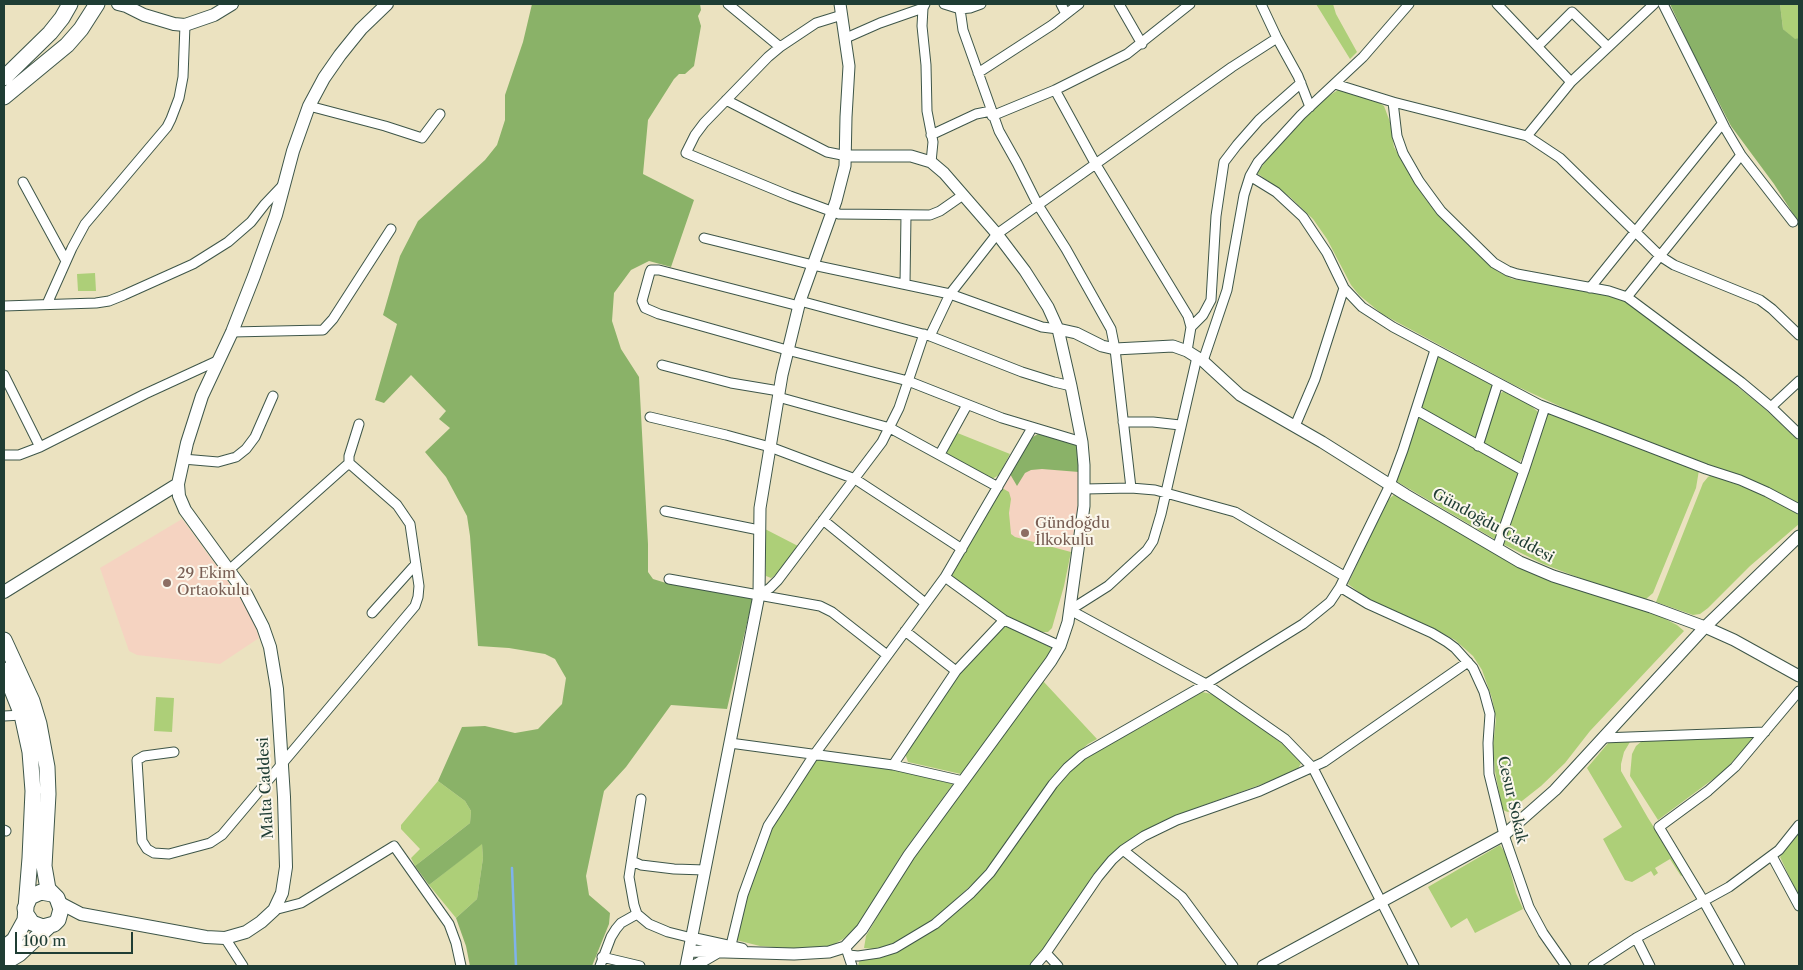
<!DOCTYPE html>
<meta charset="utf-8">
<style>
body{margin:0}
#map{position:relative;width:1803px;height:970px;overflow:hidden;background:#ebe2c0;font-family:"Libre Caslon Text",serif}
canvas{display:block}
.frame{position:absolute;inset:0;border:5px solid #1f3d34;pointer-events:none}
.scale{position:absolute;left:15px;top:932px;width:118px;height:22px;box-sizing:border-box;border:2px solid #1f3d34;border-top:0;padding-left:6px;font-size:15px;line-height:18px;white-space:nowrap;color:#1f3d34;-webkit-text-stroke:4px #fbf7ec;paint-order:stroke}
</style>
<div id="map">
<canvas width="1803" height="970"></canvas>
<div class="frame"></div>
<div class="scale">100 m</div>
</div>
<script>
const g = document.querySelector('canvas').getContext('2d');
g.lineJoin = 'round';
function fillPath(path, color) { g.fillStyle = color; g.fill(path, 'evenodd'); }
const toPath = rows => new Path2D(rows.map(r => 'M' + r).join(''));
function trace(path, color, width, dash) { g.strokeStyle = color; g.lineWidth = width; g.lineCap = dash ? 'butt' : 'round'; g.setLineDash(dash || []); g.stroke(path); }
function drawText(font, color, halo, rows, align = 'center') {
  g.font = font + ' "Libre Caslon Text",serif'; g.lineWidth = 4; g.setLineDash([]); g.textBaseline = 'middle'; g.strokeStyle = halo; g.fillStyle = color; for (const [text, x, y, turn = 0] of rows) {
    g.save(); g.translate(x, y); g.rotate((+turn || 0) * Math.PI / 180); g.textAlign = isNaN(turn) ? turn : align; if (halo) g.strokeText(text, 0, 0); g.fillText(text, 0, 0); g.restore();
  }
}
fillPath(toPath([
 [1038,434,1079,472,1077,514,1064,586,1052,628,1048,632,952,575,1031,438],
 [182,519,240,598,254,623,259,638,220,664,137,655,129,651,100,568]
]), '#f5d3c1');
fillPath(toPath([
 [1316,4,1333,4,1336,14,1357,52,1350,59],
 [1780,4,1799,4,1799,38,1795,40,1783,29],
 [1338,90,1372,98,1384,106,1390,122,1394,147,1424,197,1439,216,1497,271,1512,279,1578,289,1621,299,1630,304,1690,348,1765,409,1799,441,1799,504,1750,480,1596,423,1514,385,1382,314,1359,295,1351,285,1327,239,1313,219,1290,197,1257,173,1274,150,1288,137,1309,112,1324,99],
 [95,273,96,291,78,291,77,274],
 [1440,355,1491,384,1493,386,1475,439,1434,418,1420,407,1435,361],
 [1504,391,1528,403,1538,412,1523,457,1519,463,1485,444,1483,441,1498,395],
 [1548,411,1699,470,1696,488,1653,593,1646,599,1601,586,1543,564,1503,544],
 [1419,415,1517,472,1518,476,1496,540,1396,481],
 [955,432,1010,454,999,475,992,479,946,455,944,453],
 [1712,475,1765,495,1786,506,1799,515,1799,524,1750,566,1708,608,1700,614,1693,615,1656,602,1703,483,1708,477],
 [1002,488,1009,492,1011,499,1009,513,1011,534,1015,537,1071,552,1064,586,1052,628,1048,632,1038,632,1002,615,954,578,952,575],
 [1395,494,1468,537,1648,610,1677,625,1684,631,1590,731,1565,763,1541,786,1508,812,1505,811,1502,808,1495,771,1493,747,1496,719,1492,698,1482,670,1473,656,1455,640,1431,627,1368,599,1348,584,1385,503,1390,498],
 [765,529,798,546,777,574,771,578,766,576],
 [1004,625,1054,649,961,774,908,762,905,753,959,672],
 [1043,681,1097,739,1088,744,1066,763,1037,799,994,860,979,878,943,911,924,926,901,939,887,946,873,949,864,948,866,936,908,864],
 [1202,692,1216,695,1284,745,1301,763,1298,769,1268,782,1185,812,1146,830,1124,844,1108,857,1095,872,1042,952,1029,966,858,966,860,959,900,949,919,939,938,927,973,897,999,868,1026,831,1055,788,1083,758,1149,723],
 [156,697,174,698,172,732,154,731],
 [1752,736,1754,737,1753,739,1724,771,1658,820,1630,776,1632,754,1636,746,1642,741],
 [1627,740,1630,742,1624,752,1621,764,1621,771,1648,818,1684,874,1681,876,1670,859,1655,868,1658,873,1654,876,1651,871,1632,882,1625,880,1603,839,1622,827,1587,768,1610,741],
 [815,758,900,770,953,784,902,854,857,927,843,939,831,946,799,949,760,946,736,940,743,907,771,827],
 [438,781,465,801,471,811,470,823,415,866,411,858,420,849,401,829,401,825],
 [1799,832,1799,897,1780,857],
 [482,843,483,858,477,899,456,918,429,885],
 [1500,845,1506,854,1516,893,1523,909,1475,933,1467,918,1451,928,1428,887]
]), '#adcf78');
fillPath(toPath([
 [532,4,700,4,701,10,698,16,701,26,694,66,685,74,679,74,674,79,648,120,643,174,694,200,671,267,649,261,631,270,614,293,612,321,621,349,639,377,648,544,648,572,653,579,666,583,753,597,727,709,671,705,626,767,604,791,586,876,589,895,610,913,609,924,592,966,470,966,466,946,456,918,477,899,483,858,482,844,429,885,415,866,470,823,471,811,465,801,438,781,462,727,485,726,515,733,538,729,562,704,566,678,555,659,545,654,509,648,478,646,470,536,467,516,446,477,425,452,450,428,439,419,446,411,411,375,384,403,375,400,397,324,383,315,400,256,418,221,485,160,497,145,505,120,505,95,523,42],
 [1670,4,1780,4,1783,29,1795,39,1799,38,1799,223,1774,184,1731,126,1690,47],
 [1038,434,1078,444,1079,472,1042,469,1031,470,1025,473,1017,486,1010,474,1031,438]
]), '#8ab268');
trace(toPath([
 [512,868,516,966]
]), '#7fb2ec', 2.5);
const minor = toPath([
 [728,4,780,47],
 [925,4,923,8,922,26,926,65,927,111,933,142,931,162],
 [944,4,960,9,970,8,981,4],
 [1061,4,1066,14],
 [1119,4,1142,44],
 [1261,4,1277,38,1298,76,1310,107],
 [1497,4,1571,82],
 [1663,4,1725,128,1741,155,1793,222],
 [960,9,963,30,999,131,1017,163,1038,205,1066,249,1111,329,1115,349,1131,488],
 [842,15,816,23,780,47,768,57,704,123,695,135,686,153,790,196,839,214,930,215,940,211,963,195],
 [846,38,880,23,923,8],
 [1538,46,1572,12,1608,47],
 [978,73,1052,25,1079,4],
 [1335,84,1393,102,1527,136,1560,158,1660,256,1674,265,1760,300,1772,309,1799,335],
 [1055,90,1095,163,1188,316,1191,327,1187,351],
 [726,100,827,152,847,156],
 [1393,102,1397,136,1403,153,1419,181,1441,211,1494,263,1508,271,1517,274,1609,291,1627,297,1741,382,1771,407,1799,434],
 [309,106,385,126,422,138,440,114],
 [992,116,1055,90,1127,54,1190,4],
 [931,135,976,114,991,111],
 [1527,136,1571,82,1654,4],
 [1250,176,1276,192,1303,217,1327,253,1344,288,1362,307,1393,327,1540,405,1706,469,1740,480,1767,492,1799,509],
 [23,182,66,261],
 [704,238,813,265,950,294,1042,327,1058,329],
 [905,284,906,215],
 [1590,288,1722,124],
 [1627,297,1741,155],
 [800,301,930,336,1022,372,1054,382,1071,386],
 [47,304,72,248,85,224,167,127,171,119,179,98,183,77,185,25],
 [4,306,96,303,109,301,124,295,193,264,228,242,251,222,265,204,284,184],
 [799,306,659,270,651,270,650,272,642,301,645,308,659,314,787,350,908,381,1002,418,1082,442],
 [1191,327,1203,315,1211,300,1216,216,1224,162,1237,145,1259,120,1301,83],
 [232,332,323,330,333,319,391,229],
 [930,336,950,294,997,234,1232,67,1277,38],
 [1203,361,1227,290,1244,195,1250,176,1258,162,1301,115,1363,57,1409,4],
 [662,365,731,383,779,391],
 [4,375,40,447],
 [778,397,890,428,998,487],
 [1771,407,1799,381],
 [1416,410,1524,471,1497,548],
 [650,417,726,435,770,447,855,479,962,549],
 [1123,422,1153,422,1180,425],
 [1295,426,1315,379,1344,288],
 [1478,446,1498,383],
 [940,454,967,405],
 [4,455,19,455,40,447,145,394,219,360],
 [183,459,218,462,236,457,246,449,255,437,273,396],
 [1524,471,1545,407],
 [1085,489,1131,488,1155,490,1235,512,1344,576],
 [665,511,759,530],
 [823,520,925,603],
 [229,570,349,463,349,456,359,424],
 [945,577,1004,620,1060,646],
 [669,579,820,606,832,612,887,655],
 [1340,587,1368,604,1432,633,1447,642,1455,648,1473,668,1484,692,1490,714,1488,743,1489,774,1504,835,1529,907,1543,933,1566,966],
 [759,595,770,588,778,580,882,442,899,408,924,334],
 [1070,610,1206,684,1285,739,1313,768,1414,966],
 [1070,610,1108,586,1147,550,1153,541,1161,514,1197,357],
 [372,613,416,564],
 [905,631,956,671],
 [4,716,22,715],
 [1602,738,1765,732],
 [730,743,893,765,963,781],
 [174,752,144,756,137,760,142,841,147,849,154,853,169,854,210,843,222,835,415,606,418,597,419,586,410,524,397,505,349,463],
 [893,765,956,671,1004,620],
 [641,799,629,877,634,905,637,914,649,924,668,932,692,938],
 [4,830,6,831],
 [1772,856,1799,906],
 [632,861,641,865,674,869,705,870],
 [274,910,301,903,394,846,449,924,456,943,461,966],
 [225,938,243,966],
 [1636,938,1650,966],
 [731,945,743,895,768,826,814,755,945,577,1032,428],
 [847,951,852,966],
 [1046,953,1058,966],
 [849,955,858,956,879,953,895,948,935,924,971,893,990,873,1053,784,1067,768,1082,755,1206,684,1303,624,1330,602,1340,587,1390,485,1403,450,1435,350],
 [602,957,640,966],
 [600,966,611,937,616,929,621,923,637,914],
 [1035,966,1046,953,1098,877,1112,860,1123,850],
 [1233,966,1182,897,1123,850,1144,836,1177,820,1260,791,1324,762,1468,662],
 [1593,966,1636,938,1729,887,1779,850,1799,825],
 [1740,966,1703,900,1659,827,1708,791,1735,767,1799,691]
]);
const tertiary = toPath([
 [1058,329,1076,333,1102,346,1115,349,1173,346,1187,351,1203,361,1240,395,1322,442,1406,495,1520,562,1553,576,1651,607,1705,627,1734,640,1799,676],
 [692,938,742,949],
 [690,951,794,954,829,952,845,947,862,929,909,855,1051,661,1060,646,1068,622,1084,506,1084,465,1082,442,1071,386,1058,329,1048,307,1025,271,997,234,944,173,931,162,911,156,847,156],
 [686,966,759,595,760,508,782,375,800,301,836,201,845,166,846,117,849,66,840,4],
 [694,966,718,952],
 [1263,966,1504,835,1555,790,1705,627,1799,536]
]);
const secondary = toPath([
 [118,4,126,6,144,15,174,24,185,25,214,15,232,4],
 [4,592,178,484],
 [60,903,81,914,206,937,225,938,246,932,261,922,274,910,282,893,286,867,284,797,277,689,270,647,263,627,246,594,185,510,179,496,178,484,187,443,202,396,232,332,254,276,276,215,293,151,309,106,324,78,340,55,361,29,387,4]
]);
const primary = toPath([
 [4,78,50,33,62,18,70,4],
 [4,97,67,45,81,29,97,4],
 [4,640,32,701,39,724,47,767,48,794,44,866,48,889,57,898,61,909,58,920,54,924,43,927,32,923,26,914,25,908,30,897,41,892,52,894],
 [4,670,22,715,30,752,33,791,30,858,25,920,14,940,4,948],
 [4,963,19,954,49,926]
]);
trace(minor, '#3e5649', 11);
trace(tertiary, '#3e5649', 13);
trace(secondary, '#3e5649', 14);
trace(primary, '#3e5649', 17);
trace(minor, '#fff', 9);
trace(tertiary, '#fff', 11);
trace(secondary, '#fff', 12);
trace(primary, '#fff', 15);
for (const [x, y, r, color] of [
 [1025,533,5,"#8d6e63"],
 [167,583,5,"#8d6e63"]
]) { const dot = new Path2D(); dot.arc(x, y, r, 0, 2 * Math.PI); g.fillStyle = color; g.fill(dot); trace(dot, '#fbf7ec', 2); }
drawText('15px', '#785e54', '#fbf7ec', [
 ["Gündoğdu",1035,524],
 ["İlkokulu",1035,541],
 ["29 Ekim",177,574],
 ["Ortaokulu",177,591]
], 'left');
drawText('15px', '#1f3d34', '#fbf7ec', [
 ["Gündoğdu Caddesi",1493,526,29],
 ["Malta Caddesi",266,788,-93],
 ["Cesur Sokak",1512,800,77]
]);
</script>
